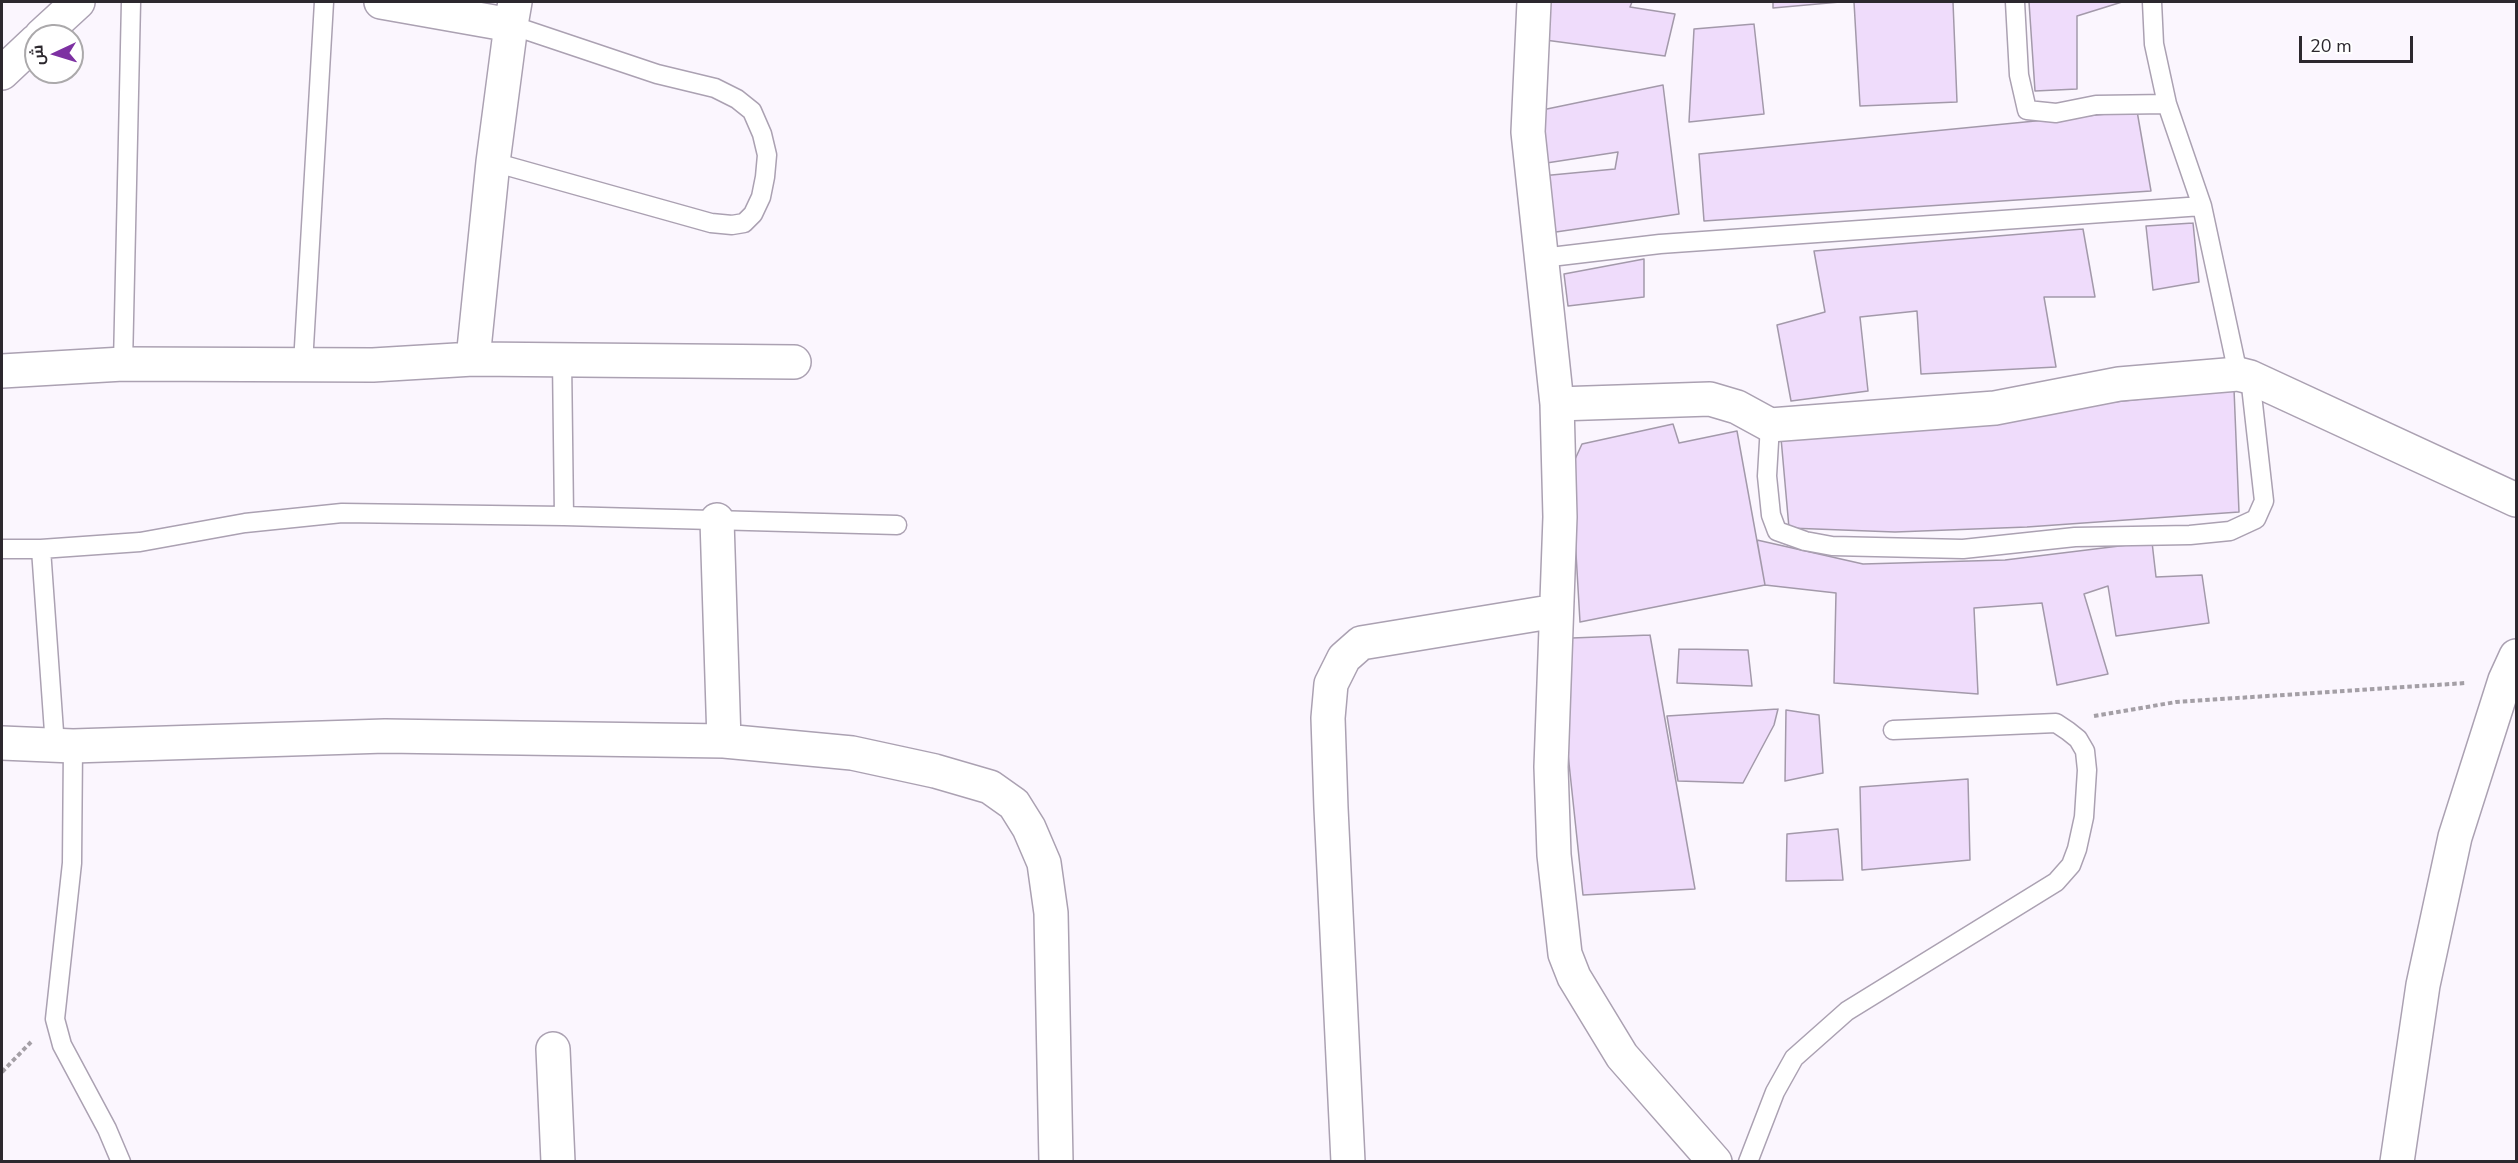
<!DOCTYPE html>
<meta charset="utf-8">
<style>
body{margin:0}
#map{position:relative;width:2518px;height:1163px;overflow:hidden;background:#fbf6fe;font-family:"Nunito Sans",Cairo,sans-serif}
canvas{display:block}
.frame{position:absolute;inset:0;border:3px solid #2c282e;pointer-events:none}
.north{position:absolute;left:24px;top:24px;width:60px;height:60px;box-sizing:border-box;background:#fff;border:2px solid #aba9ab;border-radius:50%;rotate:266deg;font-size:16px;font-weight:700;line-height:24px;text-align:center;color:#2c282e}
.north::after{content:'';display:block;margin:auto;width:21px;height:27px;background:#7d31a2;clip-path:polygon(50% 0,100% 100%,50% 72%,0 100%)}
.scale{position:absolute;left:2299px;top:36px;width:114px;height:27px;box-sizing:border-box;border:3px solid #2c282e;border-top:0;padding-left:8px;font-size:18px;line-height:21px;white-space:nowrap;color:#2c282e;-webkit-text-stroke:4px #fff;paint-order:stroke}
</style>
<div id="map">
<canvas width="2518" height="1163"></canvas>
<div class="frame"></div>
<div class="north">ش</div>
<div class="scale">20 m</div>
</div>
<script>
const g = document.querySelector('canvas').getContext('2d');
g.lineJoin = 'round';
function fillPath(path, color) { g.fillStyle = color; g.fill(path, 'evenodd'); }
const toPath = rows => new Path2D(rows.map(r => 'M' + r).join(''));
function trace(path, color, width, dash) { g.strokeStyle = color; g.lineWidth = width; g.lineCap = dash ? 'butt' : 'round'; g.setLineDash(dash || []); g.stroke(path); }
const building = toPath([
 [1550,2,1632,2,1630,7,1675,14,1665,56,1545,40,1550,2],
 [1773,2,1840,2,1773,8,1773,2],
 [1854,2,1953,2,1957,102,1860,106,1854,2],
 [2029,2,2122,2,2077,16,2077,89,2035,91,2029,2],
 [1754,24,1764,114,1689,122,1694,29,1754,24],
 [1663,85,1679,214,1549,233,1541,176,1615,169,1618,152,1540,164,1542,110,1663,85],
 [2137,111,2151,191,1704,221,1699,154,2137,111],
 [2193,223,2199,282,2153,290,2146,226,2193,223],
 [2083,229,2095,297,2044,297,2056,367,1921,374,1917,311,1860,317,1868,391,1791,401,1777,325,1825,312,1814,251,2083,229],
 [1644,259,1644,297,1568,306,1564,274,1644,259],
 [2234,389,2239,512,2027,527,1895,532,1789,528,1781,438,2234,389],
 [1673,424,1679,443,1737,431,1765,585,1580,622,1571,468,1582,444,1673,424],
 [1757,540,1863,564,2005,560,2152,542,2156,577,2202,575,2209,623,2116,636,2108,586,2084,594,2108,674,2057,685,2042,603,1974,608,1978,694,1834,683,1836,593,1765,585,1757,540],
 [1650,635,1695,889,1583,895,1558,660,1572,638,1650,635],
 [1679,649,1748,650,1752,686,1677,683,1679,649],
 [1778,709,1774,725,1743,783,1678,781,1667,716,1778,709],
 [1786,710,1819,715,1823,773,1785,781,1786,710],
 [1968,779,1970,860,1862,870,1860,787,1968,779],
 [1838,829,1843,880,1786,881,1787,834,1838,829]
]);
fillPath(building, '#efdcfb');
trace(building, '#a399aa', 1.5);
const lane = toPath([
 [2015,2,2019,75,2027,110,2056,113,2096,105,2167,104],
 [2152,2,2154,44,2167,104,2202,206],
 [493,162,711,223,732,225,744,223,753,214,761,197,765,177,767,155,762,134,752,111,737,99,715,88,657,74,511,25],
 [1542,258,1660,244,2202,206,2238,374],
 [562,359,564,516,897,525],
 [123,364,131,2],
 [303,364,324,2],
 [1770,425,1767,476,1771,515,1777,531,1805,541,1832,546,1963,549,2075,537,2190,535,2230,531,2256,519,2264,501,2250,377],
 [2,549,41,549,140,542,245,523,342,513,564,516],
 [41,549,55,746],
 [73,746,72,863,55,1019,62,1045,107,1129,121,1162],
 [1748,1162,1775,1092,1794,1058,1847,1011,2056,882,2071,865,2077,849,2084,817,2087,770,2085,751,2078,739,2068,731,2056,723,1893,730]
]);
const street = toPath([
 [381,2,511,25,515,2],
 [1534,2,1528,132,1557,404,1560,517,1551,767,1554,855,1565,954,1574,977,1622,1056,1715,1162],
 [41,36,78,2],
 [2,73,36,41],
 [473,359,493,162,511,25],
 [2,371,123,364,373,365,473,359,794,362],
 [1557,404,1710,399,1737,407,1770,425,1995,408,2119,384,2238,374,2250,377,2516,500],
 [717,520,724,741],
 [2,743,73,746,385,736,724,741,852,753,935,771,990,787,1014,804,1029,828,1044,863,1051,913,1056,1162],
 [553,1049,558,1162],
 [1348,1162,1331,808,1328,718,1331,684,1344,658,1361,643,1556,611],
 [2397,1162,2423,985,2455,837,2505,680,2516,656]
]);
trace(lane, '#aba1b2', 21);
trace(street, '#aba1b2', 36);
trace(toPath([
 [2094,716,2176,702,2466,683],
 [2,1072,31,1042]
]), '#a49fa6', 4, [4.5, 3]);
trace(lane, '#fff', 18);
trace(street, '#fff', 33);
</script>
